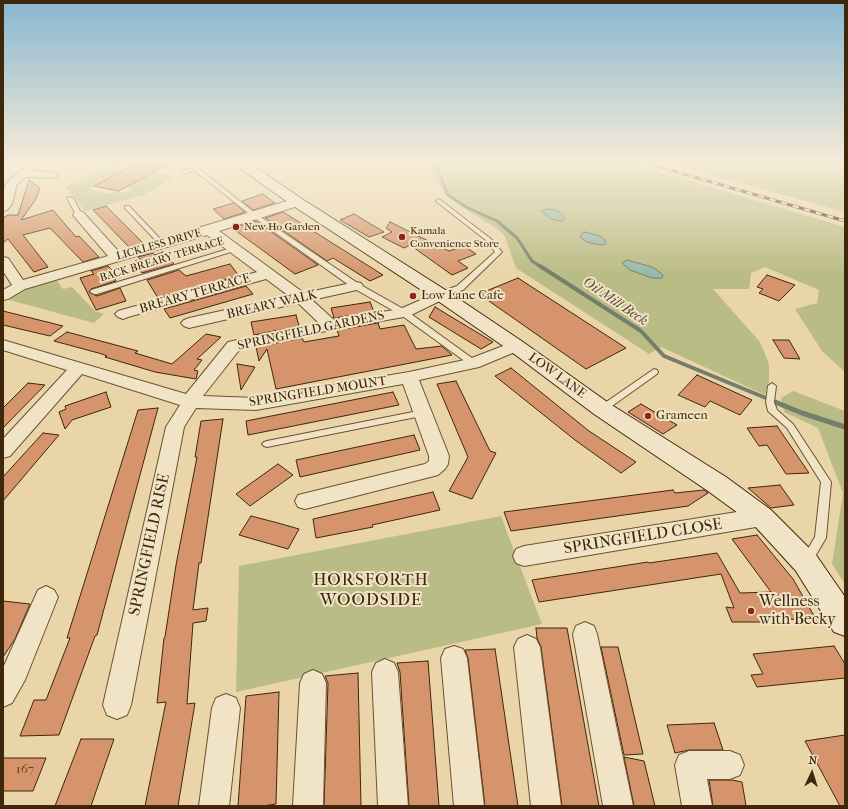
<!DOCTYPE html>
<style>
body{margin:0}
#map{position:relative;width:848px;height:809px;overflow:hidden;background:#ead5a8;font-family:"IM FELL French Canon",serif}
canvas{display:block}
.frame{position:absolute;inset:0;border:4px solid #3f270c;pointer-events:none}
.north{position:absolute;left:792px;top:753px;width:40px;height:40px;-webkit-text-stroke:3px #f1e4c6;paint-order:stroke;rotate:4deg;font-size:11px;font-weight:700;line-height:16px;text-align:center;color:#3f270c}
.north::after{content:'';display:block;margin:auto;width:14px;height:18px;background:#3f270c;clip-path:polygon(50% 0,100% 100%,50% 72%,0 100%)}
</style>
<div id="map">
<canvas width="848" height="809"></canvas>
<div class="frame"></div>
<div class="north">N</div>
</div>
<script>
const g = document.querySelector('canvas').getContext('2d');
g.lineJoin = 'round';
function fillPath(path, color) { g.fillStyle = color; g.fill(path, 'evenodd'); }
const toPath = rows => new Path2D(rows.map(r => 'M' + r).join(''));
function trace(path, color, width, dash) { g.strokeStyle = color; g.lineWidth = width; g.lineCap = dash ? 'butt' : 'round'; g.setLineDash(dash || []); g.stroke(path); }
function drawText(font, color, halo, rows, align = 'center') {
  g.font = font + ' "IM FELL French Canon",serif'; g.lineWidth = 4; g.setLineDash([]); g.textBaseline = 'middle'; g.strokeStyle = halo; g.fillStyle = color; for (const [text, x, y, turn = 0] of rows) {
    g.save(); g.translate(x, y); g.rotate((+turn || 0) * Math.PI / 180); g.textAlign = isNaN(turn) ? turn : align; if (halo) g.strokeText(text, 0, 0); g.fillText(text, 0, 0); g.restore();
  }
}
fillPath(toPath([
 [431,162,627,162,845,227,845,372,822,351,795,309,817,303,819,290,765,267,751,273,749,289,713,289,760,342,769,364,769,382,765,395,661,347,649,354,516,268,505,237,499,230,468,211,446,195,430,171,439,168],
 [664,162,845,162,845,212],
 [115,164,176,176,143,195,85,211,65,187],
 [107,179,130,183,125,187,133,189,126,193,117,191,111,194,88,189],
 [57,281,63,289,72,287,95,311,104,314,94,323,6,299,19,291],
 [793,391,845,411,845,584,832,564,843,493,818,428,784,412,781,398],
 [501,516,542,624,236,692,239,566]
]), '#babc85');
const water = toPath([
 [549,209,558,211,565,218,562,221,551,219,541,211,549,209],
 [585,232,600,236,605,240,606,244,600,245,587,242,580,237,582,234,585,232],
 [627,260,652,267,661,273,663,275,662,278,652,278,630,270,622,263,627,260]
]);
fillPath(water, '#98b8ac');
trace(water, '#747e6c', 1);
trace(toPath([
 [428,162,438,170,448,195,466,207,497,221,517,238,532,261,541,267]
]), '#747e6c', 3);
trace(toPath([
 [540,266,641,331,664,356,778,403]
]), '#747e6c', 4);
trace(toPath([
 [775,402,802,413,845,427]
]), '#747e6c', 5);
const building = toPath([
 [140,162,166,166,118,191,94,186,140,162],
 [29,180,40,188,36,199,21,220,53,210,76,237,79,236,99,257,83,262,50,228,23,235,48,267,34,272,8,239,3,243,3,218,8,215,18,215,29,180],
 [263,194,275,203,253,210,242,201,263,194],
 [234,203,245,212,224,219,213,209,234,203],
 [106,206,143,243,129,247,93,210,106,206],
 [283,212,383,275,370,281,333,258,327,261,265,218,283,212],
 [354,214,384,232,369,237,340,220,354,214],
 [256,221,318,265,295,274,232,228,256,221],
 [390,222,449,251,464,246,476,254,458,261,468,268,452,275,410,245,404,248,382,237,392,232,386,228,390,222],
 [163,252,174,264,142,273,135,261,141,260,138,257,153,253,155,255,163,252],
 [230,264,239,276,158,298,147,280,179,270,186,276,230,264],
 [108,266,117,275,113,276,116,281,91,289,89,292,97,296,120,288,126,301,96,310,80,278,94,274,91,271,108,266],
 [767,275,795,285,779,301,759,293,763,289,757,287,767,275],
 [518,278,626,348,586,369,479,294,518,278],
 [246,286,253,294,170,318,164,309,246,286],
 [370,302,374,312,334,318,331,308,370,302],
 [435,307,493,342,481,349,429,317,435,307],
 [3,311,63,326,50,336,20,329,3,325,3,311],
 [296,315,299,326,254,335,251,322,296,315],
 [378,323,380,329,404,325,416,349,442,346,452,355,276,389,267,349,259,361,256,347,302,338,304,342,339,336,337,330,378,323],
 [67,332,138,351,135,353,172,364,206,334,221,337,197,359,202,360,194,370,198,371,196,379,155,372,105,357,107,356,102,354,54,341,67,332],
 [773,340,789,340,800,359,784,358,773,340],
 [237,364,255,367,241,390,237,364],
 [511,368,589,431,636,462,621,473,575,440,495,376,511,368],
 [697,375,752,400,740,415,710,401,705,407,678,395,697,375],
 [456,381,490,451,496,453,472,499,449,491,468,457,437,384,456,381],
 [28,383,45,385,3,428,3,408,28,383],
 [106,392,111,407,72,420,65,429,59,412,66,409,65,406,106,392],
 [393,392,399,405,248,435,246,421,393,392],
 [641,404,677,425,663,434,628,412,641,404],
 [158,408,97,635,95,636,59,735,20,736,34,700,46,700,70,638,67,638,138,410,158,408],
 [223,419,201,563,199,563,193,610,208,608,206,621,193,623,187,704,195,703,178,806,145,806,166,702,157,703,164,638,165,637,176,565,197,457,195,457,201,421,223,419],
 [777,426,809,473,786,474,767,445,759,446,747,428,777,426],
 [43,433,59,435,3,501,3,477,43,433],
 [414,435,420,450,300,477,296,460,414,435],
 [278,464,293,475,250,506,236,494,278,464],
 [780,485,794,505,771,508,748,488,780,485],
 [673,490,675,493,704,490,708,493,688,506,511,531,504,512,673,490],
 [433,492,440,510,372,525,373,527,316,538,313,519,433,492],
 [251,516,278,523,299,529,288,549,239,535,251,516],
 [757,535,793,579,817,621,760,617,762,622,732,622,726,607,734,608,721,574,539,602,532,580,648,562,649,563,717,553,740,593,771,592,732,539,757,535],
 [3,601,30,604,15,639,3,657,3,601],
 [536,628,567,628,599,806,562,806,541,647,537,638,536,628],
 [834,646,845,664,845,678,757,687,751,675,763,674,753,654,834,646],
 [601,647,618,647,643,754,624,755,601,647],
 [495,649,518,806,485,806,468,658,465,650,495,649],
 [428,661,439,806,409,806,400,672,397,663,428,661],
 [358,673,361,806,324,806,328,683,325,676,358,673],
 [279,692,276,804,263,806,238,806,246,696,279,692],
 [714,723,723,750,689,750,675,753,667,725,714,723],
 [845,735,845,806,840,806,805,741,845,735],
 [81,739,114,739,91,806,55,806,81,739],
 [624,757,644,761,655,806,634,806,624,757],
 [3,758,46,758,33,791,3,791,3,758],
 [709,780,732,780,742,782,746,806,713,806,709,780]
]);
fillPath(building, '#d5946b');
trace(building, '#3f270c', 1);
const lane = toPath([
 [203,162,210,162,198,168,256,214,359,284,407,311,476,361,477,363,476,365,470,365,401,315,353,288,252,216,194,170,184,174,181,172,203,162],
 [68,197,73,198,82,215,81,216,76,215,67,198,68,197],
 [439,199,491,239,502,252,463,290,441,297,438,297,438,293,457,286,495,252,487,241,437,202,436,201,439,199],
 [125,206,129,206,164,243,164,245,160,245,125,208,125,206],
 [235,247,238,249,237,250,97,294,94,294,90,292,91,290,235,247],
 [654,369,657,370,658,372,657,374,605,411,599,411,597,409,599,407,654,369],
 [772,383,776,386,774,402,777,410,793,424,831,482,826,538,810,565,806,567,802,565,800,562,815,537,821,482,787,428,768,411,766,402,768,386,772,383],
 [423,410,426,411,428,413,426,415,267,447,264,446,262,444,264,442,267,441,423,410]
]);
const street = toPath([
 [32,162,43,162,33,171,53,172,59,175,53,178,26,177,17,184,12,204,7,210,3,211,3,194,6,183,32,162],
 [297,198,301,199,303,202,301,205,219,231,304,293,356,282,361,283,363,286,361,289,312,300,334,320,400,309,441,291,446,292,448,295,446,298,409,316,331,330,240,349,203,396,256,398,409,372,469,359,516,341,522,343,524,346,522,349,479,367,419,380,449,456,448,464,445,469,438,475,305,509,298,507,295,501,298,495,425,464,429,461,429,456,403,384,256,410,196,408,184,427,131,705,127,715,117,719,107,715,103,705,166,427,180,405,82,374,10,456,3,458,3,439,67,370,3,350,3,340,186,394,228,342,319,323,298,303,189,328,184,326,181,323,184,320,189,318,289,296,266,279,128,317,123,319,118,317,115,314,118,311,257,272,207,235,25,289,8,299,3,300,3,290,12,285,3,271,3,257,8,258,23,280,108,256,73,215,75,212,79,211,83,212,119,252,297,198],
 [762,508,770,511,773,517,770,523,762,526,524,566,516,563,513,556,516,549,524,546,762,508],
 [46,586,54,590,58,597,25,680,12,703,3,707,3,668,38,590,46,586],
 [585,622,594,626,597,634,633,806,603,806,573,634,576,626,585,622],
 [527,635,536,639,540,647,561,806,531,806,514,647,518,639,527,635],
 [454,646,463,649,467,658,484,806,454,806,441,658,445,649,454,646],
 [385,659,394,663,398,672,408,806,378,806,372,672,376,663,385,659],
 [313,670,322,674,326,683,323,806,293,806,300,683,304,674,313,670],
 [226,694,236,698,240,708,229,806,199,806,212,708,216,698,226,694],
 [689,751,730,751,740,755,744,765,740,775,730,779,707,779,712,806,682,806,675,765,679,755,689,751]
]);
const secondary = toPath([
 [234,162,248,162,302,199,447,291,523,342,610,404,726,477,771,510,816,555,845,597,845,636,834,632,796,571,753,524,708,491,594,414,509,350,435,299,292,205,235,165,234,162]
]);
trace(lane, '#6a5233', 2);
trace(street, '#6a5233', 2);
trace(secondary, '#3f270c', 2);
fillPath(lane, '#f1e4c6');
fillPath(street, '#f1e4c6');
fillPath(secondary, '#f1e4c6');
const rail = toPath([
 [643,162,845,221]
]);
trace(rail, '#3f270c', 3);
trace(rail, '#f1e4c6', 2, [6]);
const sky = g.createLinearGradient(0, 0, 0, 275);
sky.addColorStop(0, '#88b6d0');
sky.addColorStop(0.59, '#f6ecd8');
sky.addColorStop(1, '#f6ecd800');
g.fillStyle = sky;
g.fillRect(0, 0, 848, 275);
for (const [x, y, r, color] of [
 [236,227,4,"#8f2418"],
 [402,237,4,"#8f2418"],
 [413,296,4,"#8f2418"],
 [648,416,4,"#8f2418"],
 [751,611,4,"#8f2418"]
]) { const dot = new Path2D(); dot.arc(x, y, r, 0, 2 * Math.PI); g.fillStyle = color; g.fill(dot); trace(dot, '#f1e4c6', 1.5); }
drawText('11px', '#3f270c', '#f1e4c6', [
 ["New Ho Garden",244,227],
 ["Kamala",410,231],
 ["Convenience Store",410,244]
], 'left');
drawText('11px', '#3f270c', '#f1e4c6', [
 ["LICKLESS DRIVE",159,245,-16],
 ["BACK BREARY TERRACE",162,260,-17]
]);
drawText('13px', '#3f270c', '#f1e4c6', [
 ["BREARY TERRACE",195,294,-16],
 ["BREARY WALK",272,305,-13],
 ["SPRINGFIELD GARDENS",311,331,-12],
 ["LOW LANE",557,376,36],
 ["SPRINGFIELD MOUNT",318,392,-9]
]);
drawText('13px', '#3f270c', '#f1e4c6', [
 ["Low Lane Cafe",421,296],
 ["Grameen",656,416]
], 'left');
drawText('13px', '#644224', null, [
 ["167",25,770]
]);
drawText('italic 14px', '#554b34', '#f1e4c6', [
 ["Oil Mill Beck",615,302,34]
]);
drawText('16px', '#3f270c', '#f1e4c6', [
 ["SPRINGFIELD CLOSE",643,537,-9],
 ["SPRINGFIELD RISE",150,545,-78]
]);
drawText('16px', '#3f270c', '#f1e4c6', [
 ["Wellness",759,602],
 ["with Becky",759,620]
], 'left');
g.letterSpacing = '1px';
drawText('17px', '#3f270c', '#f1e4c6', [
 ["HORSFORTH",371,581],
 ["WOODSIDE",371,601]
]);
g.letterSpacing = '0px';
</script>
